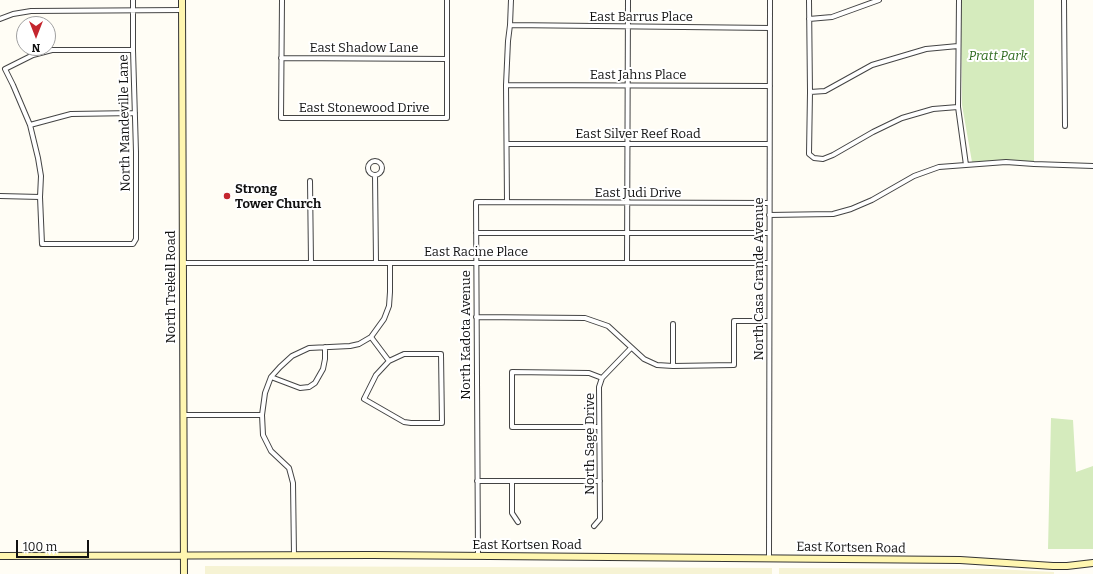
<!DOCTYPE html>
<style>
body{margin:0}
#map{position:relative;width:1093px;height:574px;overflow:hidden;background:#fffdf5;font-family:Bitter,serif}
canvas{display:block}
.north{position:absolute;left:16px;top:16px;width:40px;height:40px;box-sizing:border-box;background:#fff;border:1px solid #a0a0a0;border-radius:50%;rotate:180deg;font-size:11px;font-weight:700;line-height:16px;text-align:center;color:#111}
.north::after{content:'';display:block;margin:auto;width:14px;height:18px;background:#c4262e;clip-path:polygon(50% 0,100% 100%,50% 72%,0 100%)}
.scale{position:absolute;left:16px;top:540px;width:73px;height:18px;box-sizing:border-box;border:2px solid #111;border-top:0;padding-left:5px;font-size:12px;line-height:14px;white-space:nowrap;color:#111;-webkit-text-stroke:3px #fff;paint-order:stroke}
</style>
<div id="map">
<canvas width="1093" height="574"></canvas>
<div class="north">N</div>
<div class="scale">100 m</div>
</div>
<script>
const g = document.querySelector('canvas').getContext('2d');
g.lineJoin = 'round';
function fillPath(path, color) { g.fillStyle = color; g.fill(path, 'evenodd'); }
const toPath = rows => new Path2D(rows.map(r => 'M' + r).join(''));
function trace(path, color, width, dash) { g.strokeStyle = color; g.lineWidth = width; g.lineCap = dash ? 'butt' : 'round'; g.setLineDash(dash || []); g.stroke(path); }
function drawText(font, color, halo, rows, align = 'center') {
  g.font = font + ' Bitter,serif'; g.lineWidth = 4; g.setLineDash([]); g.textBaseline = 'middle'; g.strokeStyle = halo; g.fillStyle = color; for (const [text, x, y, turn = 0] of rows) {
    g.save(); g.translate(x, y); g.rotate((+turn || 0) * Math.PI / 180); g.textAlign = isNaN(turn) ? turn : align; if (halo) g.strokeText(text, 0, 0); g.fillText(text, 0, 0); g.restore();
  }
}
fillPath(toPath([
 [205,566,772,568,772,574,205,574],
 [779,568,996,569,1054,572,1054,574,779,574]
]), '#f6f3d4');
fillPath(toPath([
 [962,0,1034,0,1034,161,972,162,962,105,961,7],
 [1051,418,1073,420,1076,472,1093,466,1093,549,1048,549]
]), '#d5ebbd');
const street = toPath([
 [282,0,281,118,447,118,447,0],
 [809,0,810,92,809,154,814,158,823,159,833,155,873,132,902,118,933,109,958,107],
 [959,0,958,107,966,165],
 [1064,0,1065,126],
 [0,19,13,14,31,11,182,10],
 [809,19,832,17,879,0],
 [510,25,770,28],
 [133,50,52,50,33,55,5,69,13,85,30,125,38,158,41,176,40,197,42,244,133,244,136,239,136,152,133,50,133,0],
 [281,58,447,59],
 [506,85,770,86],
 [810,92,825,91,872,65,926,49,958,46],
 [30,125,71,114,135,113],
 [507,144,769,144],
 '368 168a7 7 0 1 1 14 0a7 7 0 1 1-14 0Z',
 [375,175,376,262],
 [310,181,311,262],
 [0,196,40,197],
 [507,202,506,85,508,41,510,25,511,0],
 [769,215,833,214,851,209,872,200,914,176,939,167,1006,162,1034,164,1093,166],
 [476,233,769,233],
 [627,262,628,0],
 [182,263,769,263],
 [476,317,585,318,608,326,644,359,657,365,673,366,734,365,734,321,769,321],
 [673,324,673,366],
 [371,337,389,361],
 [404,354,441,354,442,423,411,423,404,422,364,399,376,375,389,361,404,354],
 [271,377,300,388,309,387,315,383,323,369,325,359,325,347],
 [183,415,262,415],
 [599,427,512,427,512,372,589,373,602,378],
 [477,481,600,481],
 [512,481,512,513,518,522],
 [594,526,600,519,599,387,602,378,631,348],
 [294,555,293,483,289,468,271,451,263,435,262,415,265,393,271,377,280,367,292,356,309,348,350,346,359,344,371,337,384,319,389,306,390,292,390,263],
 [478,556,476,202,769,203],
 [769,558,770,0]
]);
const secondary = toPath([
 [182,0,184,574],
 [0,556,373,555,960,560,1053,566,1067,566,1093,563]
]);
trace(street, '#444', 6);
trace(secondary, '#333', 8);
trace(street, '#fff', 4);
trace(secondary, '#fff6b0', 6);
for (const [x, y, r, color] of [
 [227,196,4,"#c4262e"]
]) { const dot = new Path2D(); dot.arc(x, y, r, 0, 2 * Math.PI); g.fillStyle = color; g.fill(dot); trace(dot, '#fff', 1.5); }
drawText('13px', '#111', '#fff', [
 ["East Barrus Place",641,17],
 ["East Shadow Lane",364,48],
 ["East Jahns Place",638,75],
 ["East Stonewood Drive",364,108],
 ["North Mandeville Lane",125,123,-91],
 ["East Silver Reef Road",638,134],
 ["East Judi Drive",638,193],
 ["East Racine Place",476,252],
 ["North Casa Grande Avenue",759,279,-90],
 ["North Trekell Road",171,287,-90],
 ["North Kadota Avenue",466,335,-90],
 ["North Sage Drive",590,444,-90],
 ["East Kortsen Road",527,545],
 ["East Kortsen Road",851,548,1]
]);
drawText('italic 13px', '#2f6b1f', '#fff', [
 ["Pratt Park",998,56]
]);
drawText('bold 13px', '#111', '#fff', [
 ["Strong",235,189],
 ["Tower Church",235,204]
], 'left');
</script>
